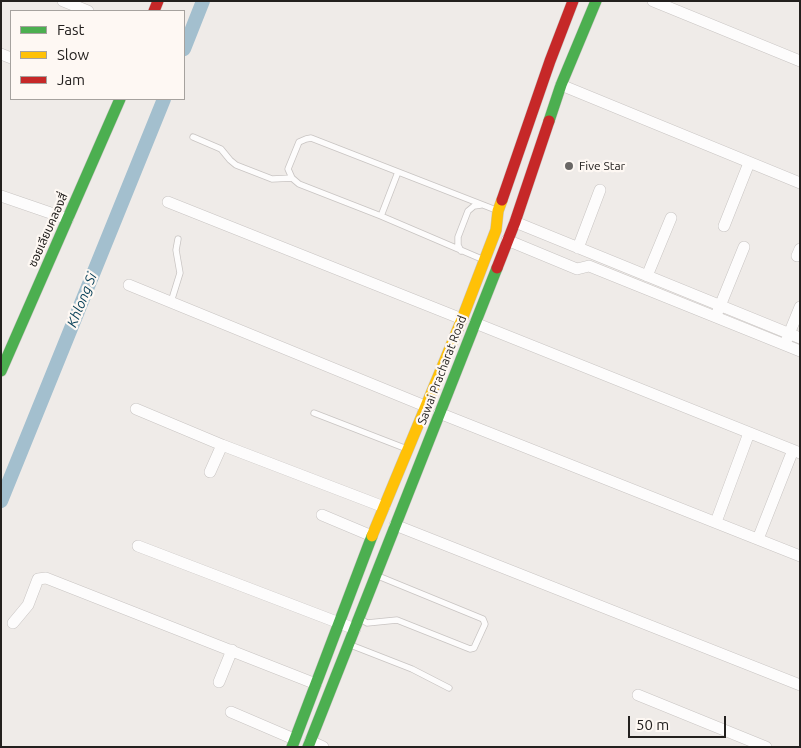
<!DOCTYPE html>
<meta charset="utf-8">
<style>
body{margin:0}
#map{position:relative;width:801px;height:748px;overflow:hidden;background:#efebe8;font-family:Ubuntu,sans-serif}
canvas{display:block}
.frame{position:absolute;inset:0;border:2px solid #23201e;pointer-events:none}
.legend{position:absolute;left:10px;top:10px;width:175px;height:90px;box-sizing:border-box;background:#fef8f3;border:1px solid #a6a29e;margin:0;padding:6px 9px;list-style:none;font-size:15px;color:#23201e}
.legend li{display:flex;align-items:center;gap:10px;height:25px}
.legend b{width:25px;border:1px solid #a6a29e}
.scale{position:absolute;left:628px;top:716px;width:98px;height:22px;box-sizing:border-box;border:2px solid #23201e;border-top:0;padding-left:6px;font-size:15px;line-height:18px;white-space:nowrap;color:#23201e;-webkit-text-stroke:4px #fef8f3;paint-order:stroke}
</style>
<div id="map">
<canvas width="801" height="748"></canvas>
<div class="frame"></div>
<ul class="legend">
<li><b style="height:6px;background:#4caf50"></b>Fast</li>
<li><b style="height:6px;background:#ffc107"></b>Slow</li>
<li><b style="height:6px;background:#c62828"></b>Jam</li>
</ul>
<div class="scale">50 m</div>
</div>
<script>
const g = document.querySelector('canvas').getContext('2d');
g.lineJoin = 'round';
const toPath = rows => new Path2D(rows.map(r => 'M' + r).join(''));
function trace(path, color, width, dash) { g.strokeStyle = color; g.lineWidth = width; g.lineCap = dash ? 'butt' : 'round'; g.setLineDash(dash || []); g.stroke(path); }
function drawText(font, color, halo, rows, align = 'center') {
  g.font = font + ' Ubuntu,"Noto Sans Thai",sans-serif'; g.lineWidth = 4.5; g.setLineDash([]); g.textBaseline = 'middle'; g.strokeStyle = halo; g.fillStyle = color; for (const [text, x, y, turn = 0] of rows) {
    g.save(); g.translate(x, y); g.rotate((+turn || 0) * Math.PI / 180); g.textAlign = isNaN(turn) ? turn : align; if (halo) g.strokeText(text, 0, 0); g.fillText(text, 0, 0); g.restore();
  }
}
trace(toPath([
 [184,49,203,1],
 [1,501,164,99]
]), '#a3bfce', 14);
const lane = toPath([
 [193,137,221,149,230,160,236,165,272,179,292,178],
 [381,216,398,172],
 [461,251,458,245,458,237,468,211,474,206,481,205],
 [484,260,381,216,299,184,292,178,288,169,299,142,306,139,311,138,496,210],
 [171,302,180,273,176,250,178,239],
 [314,413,407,449],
 [359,618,367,623,397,620,470,649,474,648,485,624,483,619,378,576],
 [348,644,412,669,449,688]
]);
const street = toPath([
 [63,1,88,11],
 [653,1,800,61],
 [1,54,11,58],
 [561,85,800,183],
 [1,196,68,219],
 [168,202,462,319],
 [515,222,800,338],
 [724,226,749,163],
 [507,240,577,269,589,266,800,351],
 [578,248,600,190],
 [797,256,800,249],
 [647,276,671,218],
 [129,285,425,406],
 [718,311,744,247],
 [475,323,800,453],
 [787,339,800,307],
 [136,409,222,445,384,507],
 [439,413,800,556],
 [210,472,222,445],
 [322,515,372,536],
 [716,522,749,433],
 [395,525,800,685],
 [758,539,793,450],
 [138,546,355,629],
 [13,623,28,605,38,579,46,578,316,684],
 [219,682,232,650],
 [638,695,766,747],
 [231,712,294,739],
 [310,741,323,747]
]);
const fast = toPath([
 [549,121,561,85,596,1],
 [1,371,120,99],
 [292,747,372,536],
 [308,747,497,268]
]);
const slow = toPath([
 [372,536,462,319,496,230,498,211,502,200]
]);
const jam = toPath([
 [154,11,158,1],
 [502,200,550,61,573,1],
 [497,268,515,222,549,121]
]);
trace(lane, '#c8c4c2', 7);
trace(street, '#c8c4c2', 12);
trace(fast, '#c8c4c2', 12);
trace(slow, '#c8c4c2', 12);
trace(jam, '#c8c4c2', 12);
trace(lane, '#fdfcfc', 5.5);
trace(street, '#fdfcfc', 11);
trace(fast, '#4caf50', 11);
trace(slow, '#ffc107', 11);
trace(jam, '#c62828', 11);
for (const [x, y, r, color] of [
 [569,166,5,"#6a6765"]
]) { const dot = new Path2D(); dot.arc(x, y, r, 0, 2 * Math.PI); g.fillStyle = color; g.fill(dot); trace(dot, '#fef8f3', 2); }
drawText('12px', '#23201e', '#fef8f3', [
 ["Five Star",579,166]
], 'left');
drawText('12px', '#23201e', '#fef8f3', [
 ["ซอยเลียบคลองสี่",48,230,-66],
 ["Sawai Pracharat Road",442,370,-69]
]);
drawText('italic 14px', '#094159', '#fef8f3', [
 ["Khlong Si",82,300,-68]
]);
</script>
